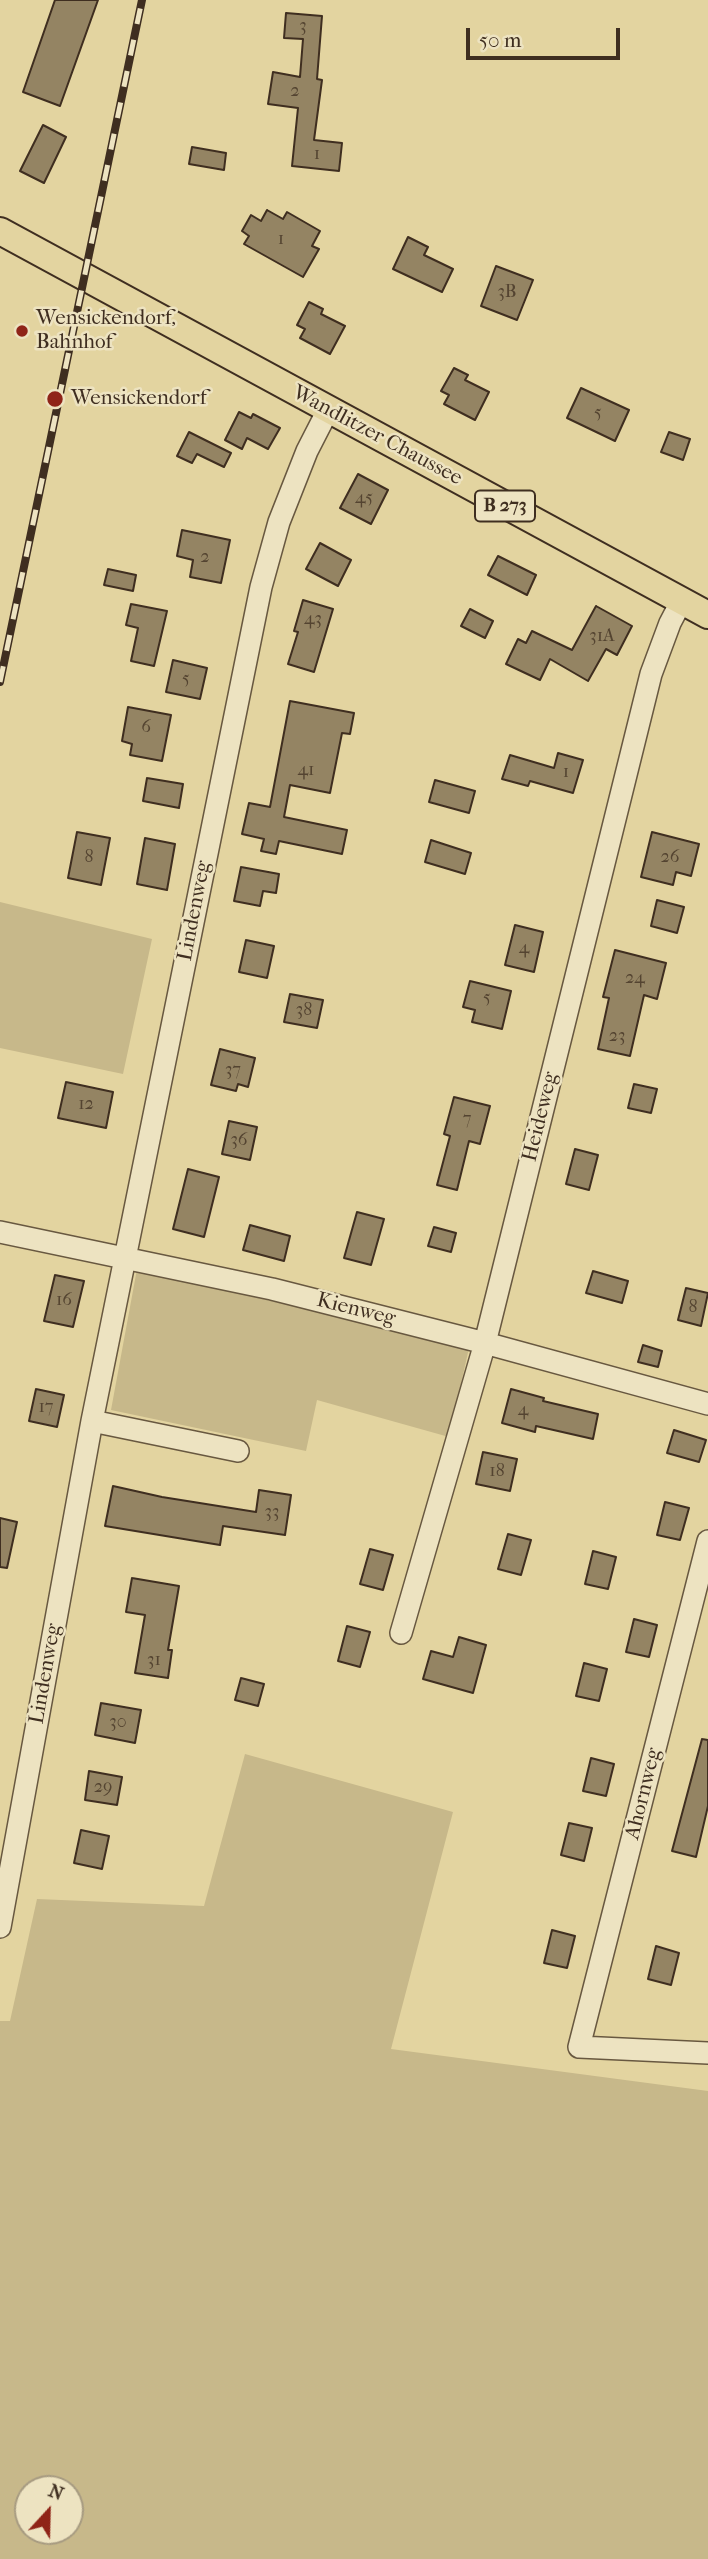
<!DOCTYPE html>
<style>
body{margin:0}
#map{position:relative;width:708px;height:2559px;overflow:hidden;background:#e3d4a0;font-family:"IM FELL French Canon",serif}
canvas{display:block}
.north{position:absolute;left:14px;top:2475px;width:70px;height:70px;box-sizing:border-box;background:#ede3c1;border:2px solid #a79b81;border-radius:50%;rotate:22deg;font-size:19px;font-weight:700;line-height:28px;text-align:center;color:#3f2e20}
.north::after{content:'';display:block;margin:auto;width:24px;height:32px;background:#8f2418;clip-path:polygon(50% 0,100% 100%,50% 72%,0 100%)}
.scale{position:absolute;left:466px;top:28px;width:154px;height:32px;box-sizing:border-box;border:4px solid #3f2e20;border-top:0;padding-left:9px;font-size:21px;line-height:24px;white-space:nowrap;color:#3f2e20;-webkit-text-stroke:5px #ede3c1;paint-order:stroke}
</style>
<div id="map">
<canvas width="708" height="2559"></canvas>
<div class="north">N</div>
<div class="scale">50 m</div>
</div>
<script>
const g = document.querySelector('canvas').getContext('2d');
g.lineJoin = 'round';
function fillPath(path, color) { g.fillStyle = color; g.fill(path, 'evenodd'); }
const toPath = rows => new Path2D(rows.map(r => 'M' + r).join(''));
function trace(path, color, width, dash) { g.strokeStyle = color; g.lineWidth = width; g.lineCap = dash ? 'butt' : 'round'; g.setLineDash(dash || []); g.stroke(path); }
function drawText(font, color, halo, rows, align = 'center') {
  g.font = font + ' "IM FELL French Canon",serif'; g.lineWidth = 5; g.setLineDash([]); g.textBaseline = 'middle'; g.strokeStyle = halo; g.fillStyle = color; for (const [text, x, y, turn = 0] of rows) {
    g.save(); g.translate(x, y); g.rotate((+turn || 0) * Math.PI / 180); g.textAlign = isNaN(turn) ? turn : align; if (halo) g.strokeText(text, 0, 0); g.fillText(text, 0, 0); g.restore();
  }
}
fillPath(toPath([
 [0,902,152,939,123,1074,0,1048],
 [137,1269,469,1348,449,1437,317,1400,306,1451,111,1410],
 [245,1754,453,1812,391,2049,708,2091,708,2559,0,2559,0,2021,10,2021,37,1899,204,1906],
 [28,2489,70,2489,70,2531,28,2531]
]), '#c7b88a');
const building = toPath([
 [55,0,98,0,60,106,23,92,55,0],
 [286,13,322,16,317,79,322,80,314,140,342,143,339,171,292,166,298,108,268,104,273,72,300,77,303,39,284,38,286,13],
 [43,125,66,137,44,183,20,171,43,125],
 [192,147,226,153,224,170,189,164,192,147],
 [267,210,283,219,287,212,320,231,312,246,319,249,303,277,244,244,249,236,242,231,251,215,261,221,267,210],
 [408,237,428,247,424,255,453,269,442,292,393,269,408,237],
 [496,266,533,280,517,320,481,306,496,266],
 [309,302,323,309,321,314,345,326,330,354,300,338,305,329,297,325,309,302],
 [454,368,468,375,465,380,489,392,475,420,444,404,449,395,441,391,454,368],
 [581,388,629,410,615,441,567,418,581,388],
 [239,412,251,418,253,414,280,428,268,449,247,438,242,449,225,440,239,412],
 [189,432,231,453,224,467,197,454,192,463,177,456,189,432],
 [669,432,690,439,683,460,661,452,669,432],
 [358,474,388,490,371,524,340,508,358,474],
 [182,530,230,540,221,583,190,577,193,560,177,556,182,530],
 [320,543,351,560,338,586,306,569,320,543],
 [498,556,536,575,527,595,488,575,498,556],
 [108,569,136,575,133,591,104,585,108,569],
 [303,600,333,609,314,672,288,664,298,632,294,631,303,600],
 [131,604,167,611,154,666,131,661,138,628,126,625,131,604],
 [596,606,632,626,617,655,606,649,588,681,550,659,540,680,506,664,518,639,526,643,532,631,572,650,596,606],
 [470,609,493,621,485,638,461,626,470,609],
 [173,660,207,668,200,699,166,692,173,660],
 [290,701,354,713,350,734,342,733,330,793,290,785,284,817,347,830,342,854,279,841,276,854,261,851,264,839,242,834,249,803,270,807,290,701],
 [128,707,171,715,162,761,130,755,132,744,122,741,128,707],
 [558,753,583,760,573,793,530,781,528,786,502,779,510,755,554,768,558,753],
 [147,778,183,784,179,808,143,801,147,778],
 [435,780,475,791,469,813,429,802,435,780],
 [77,832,110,838,101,885,68,878,77,832],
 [652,832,699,844,691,876,676,872,673,885,641,877,652,832],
 [145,838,175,844,167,890,137,884,145,838],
 [431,840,471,853,465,874,425,862,431,840],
 [241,867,279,874,276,893,263,891,260,906,234,901,241,867],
 [657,900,684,907,677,933,651,926,657,900],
 [515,925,543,932,534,972,505,965,515,925],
 [246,940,274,946,267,978,239,972,246,940],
 [615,950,666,963,657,999,644,995,630,1056,598,1049,609,998,603,997,615,950],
 [470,981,511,991,502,1029,472,1022,475,1010,463,1007,470,981],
 [290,994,323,1000,317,1028,284,1022,290,994],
 [220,1049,255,1058,248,1087,238,1084,236,1091,211,1085,220,1049],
 [66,1082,113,1092,106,1128,58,1118,66,1082],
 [634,1084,657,1089,651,1113,628,1108,634,1084],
 [454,1097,490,1106,480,1144,469,1141,457,1190,437,1185,450,1136,444,1134,454,1097],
 [229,1121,257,1127,250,1160,222,1154,229,1121],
 [575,1149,598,1155,589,1190,566,1184,575,1149],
 [188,1169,219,1177,204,1237,173,1229,188,1169],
 [357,1212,384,1219,371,1265,344,1258,357,1212],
 [250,1225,290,1236,284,1261,243,1250,250,1225],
 [434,1227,456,1233,451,1252,428,1246,434,1227],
 [593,1271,628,1281,622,1303,586,1293,593,1271],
 [55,1275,84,1281,73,1327,44,1321,55,1275],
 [686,1288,708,1293,701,1326,678,1320,686,1288],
 [643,1345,662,1351,658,1367,638,1362,643,1345],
 [36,1389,64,1395,57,1427,29,1421,36,1389],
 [511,1389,544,1398,543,1401,598,1414,593,1439,536,1426,535,1432,502,1423,511,1389],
 [674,1430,706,1440,699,1462,667,1453,674,1430],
 [483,1452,517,1459,510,1491,476,1484,483,1452],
 [113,1486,162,1497,256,1512,259,1490,291,1495,285,1535,223,1526,220,1545,105,1526,113,1486],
 [665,1502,689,1508,680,1540,657,1535,665,1502],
 [0,1518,17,1522,7,1568,0,1567,0,1518],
 [508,1534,531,1540,521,1575,498,1569,508,1534],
 [370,1549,393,1555,383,1590,360,1584,370,1549],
 [593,1551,616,1557,608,1589,585,1584,593,1551],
 [132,1578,179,1586,168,1650,172,1650,168,1678,135,1673,145,1615,126,1612,132,1578],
 [634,1619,657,1625,649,1657,626,1652,634,1619],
 [347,1626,370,1632,360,1667,338,1661,347,1626],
 [459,1637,486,1645,473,1693,423,1679,431,1651,453,1657,459,1637],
 [584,1663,607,1669,599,1701,576,1696,584,1663],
 [241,1678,264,1684,258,1706,235,1700,241,1678],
 [101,1703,141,1710,135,1743,95,1735,101,1703],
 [702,1739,708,1740,708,1806,696,1857,672,1851,702,1739],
 [591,1758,614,1764,606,1796,583,1791,591,1758],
 [89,1771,122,1777,117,1805,85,1800,89,1771],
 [569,1823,592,1828,584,1861,561,1855,569,1823],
 [81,1830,109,1836,102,1869,74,1863,81,1830],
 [552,1930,575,1936,567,1968,544,1963,552,1930],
 [656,1946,679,1953,671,1985,648,1979,656,1946]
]);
fillPath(building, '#948463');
trace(building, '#3f2e20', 2);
const minor = toPath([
 [0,1232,272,1289,485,1343,708,1404],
 [92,1421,238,1451],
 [708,1541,579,2047,708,2053],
 [401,1633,485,1343,651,674,670,623,681,602],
 [0,1927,92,1421,261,587,279,522,307,451,328,410]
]);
const major = toPath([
 [0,231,708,615]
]);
trace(minor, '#685840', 24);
trace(major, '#3f2e20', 30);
trace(minor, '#ede3c1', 21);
trace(major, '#e3d4a0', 26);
const rail = toPath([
 [0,682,142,0]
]);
trace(rail, '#3f2e20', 8);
trace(rail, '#ede3c1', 5, [16]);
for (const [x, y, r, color] of [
 [22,331,7,"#8f2418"],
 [55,399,9,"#8f2418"]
]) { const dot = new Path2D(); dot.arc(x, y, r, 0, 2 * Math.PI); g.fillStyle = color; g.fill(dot); trace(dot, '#ede3c1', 2.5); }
drawText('18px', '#544431', null, [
 ["3",303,27],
 ["2",295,92],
 ["1",317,155],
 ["1",281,240],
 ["3B",507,293],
 ["5",598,414],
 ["45",364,499],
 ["2",205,558],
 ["43",313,620],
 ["31A",602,637],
 ["5",186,680],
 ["6",146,728],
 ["41",306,771],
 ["1",566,773],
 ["8",89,858],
 ["26",670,858],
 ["4",524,949],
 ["24",635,979],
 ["5",487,999],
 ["38",304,1011],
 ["23",617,1037],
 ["37",233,1071],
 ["12",86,1105],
 ["7",467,1120],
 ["36",239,1141],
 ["16",64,1301],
 ["8",693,1308],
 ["17",46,1408],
 ["4",523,1411],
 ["18",497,1472],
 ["33",272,1513],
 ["31",154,1661],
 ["30",118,1723],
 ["29",103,1788]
]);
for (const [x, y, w] of [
 [505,506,60]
]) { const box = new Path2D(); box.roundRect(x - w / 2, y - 15.5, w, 31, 5); g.fillStyle = '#ede3c1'; g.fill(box); trace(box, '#3f2e20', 2); }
drawText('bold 19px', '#3f2e20', null, [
 ["B 273",505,506]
]);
drawText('21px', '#3f2e20', '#ede3c1', [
 ["Wensickendorf,",36,319],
 ["Bahnhof",36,343],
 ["Wensickendorf",71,399]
], 'left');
drawText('21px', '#3f2e20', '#ede3c1', [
 ["Wandlitzer Chaussee",377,436,28],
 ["Lindenweg",195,911,-79],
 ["Heideweg",541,1117,-76],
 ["Kienweg",356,1310,14],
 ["Lindenweg",46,1674,-80],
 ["Ahornweg",644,1794,-76]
]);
</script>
